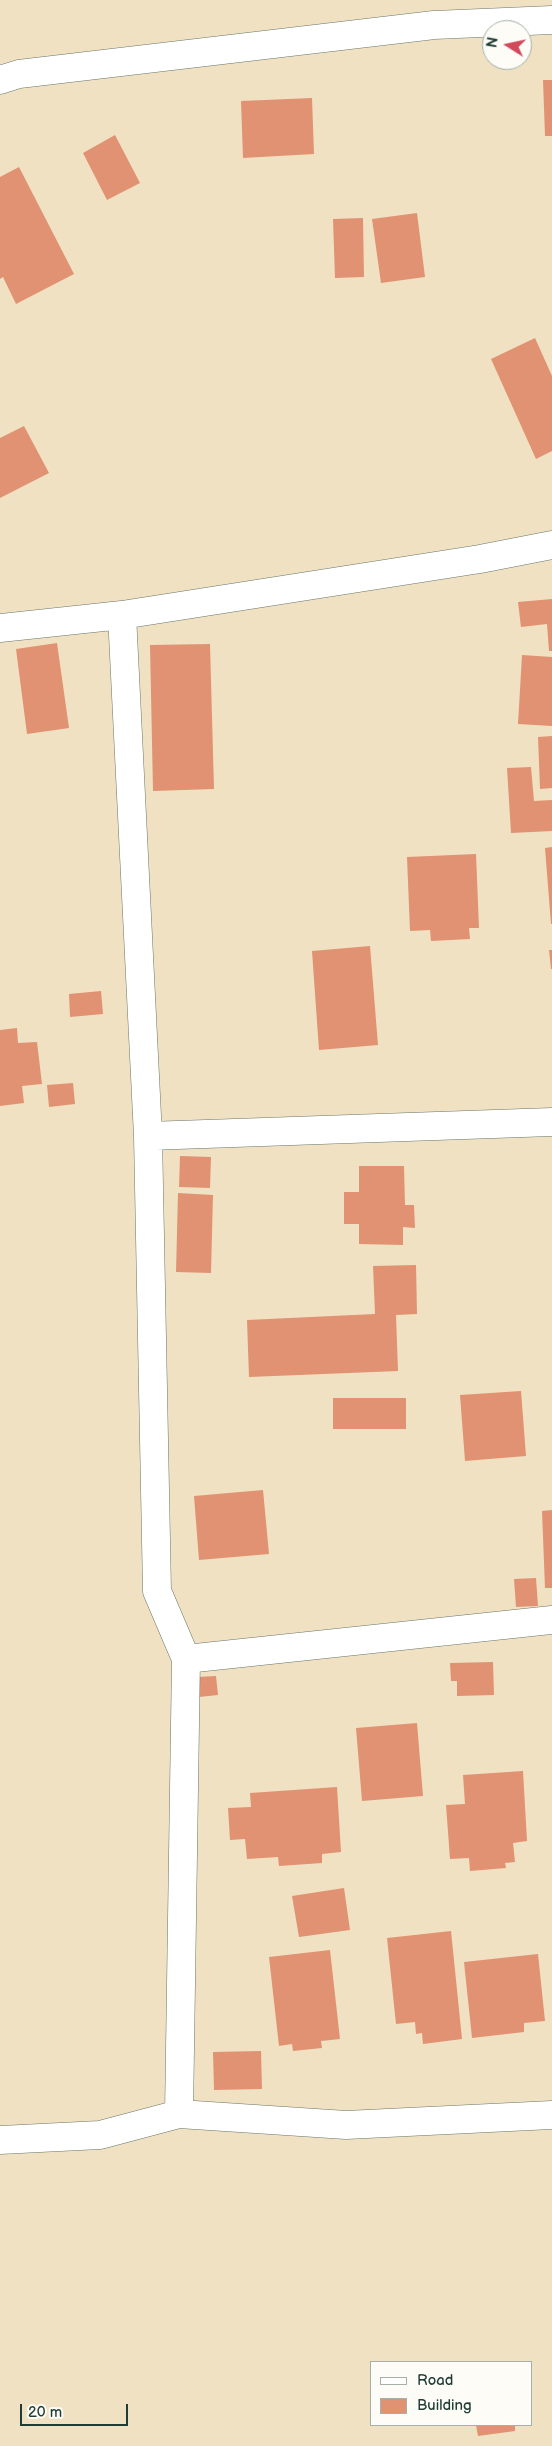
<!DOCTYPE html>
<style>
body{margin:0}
#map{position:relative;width:552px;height:2446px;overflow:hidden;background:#f0e1c2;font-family:"Balsamiq Sans",sans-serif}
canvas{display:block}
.legend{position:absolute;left:370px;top:2361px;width:162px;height:65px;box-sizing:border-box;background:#fdfcf7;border:1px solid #a4b0a9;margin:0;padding:6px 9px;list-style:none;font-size:15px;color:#1f3d34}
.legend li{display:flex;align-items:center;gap:10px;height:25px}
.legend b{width:25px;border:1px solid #a4b0a9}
.north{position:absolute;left:482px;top:20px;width:50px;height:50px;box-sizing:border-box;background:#fdfcf7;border:1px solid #a4b0a9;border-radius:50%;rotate:280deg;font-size:14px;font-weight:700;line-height:20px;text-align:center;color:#1f3d34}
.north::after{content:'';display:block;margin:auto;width:18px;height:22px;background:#d1495b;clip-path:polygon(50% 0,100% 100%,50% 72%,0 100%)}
.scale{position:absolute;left:20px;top:2404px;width:108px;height:22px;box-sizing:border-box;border:2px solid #1f3d34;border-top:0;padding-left:6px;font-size:15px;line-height:18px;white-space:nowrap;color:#1f3d34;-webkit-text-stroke:4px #fdfcf7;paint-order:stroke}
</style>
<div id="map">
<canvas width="552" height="2446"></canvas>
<ul class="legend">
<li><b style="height:6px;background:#fff"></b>Road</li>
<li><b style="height:14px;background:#e19272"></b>Building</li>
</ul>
<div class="north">N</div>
<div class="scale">20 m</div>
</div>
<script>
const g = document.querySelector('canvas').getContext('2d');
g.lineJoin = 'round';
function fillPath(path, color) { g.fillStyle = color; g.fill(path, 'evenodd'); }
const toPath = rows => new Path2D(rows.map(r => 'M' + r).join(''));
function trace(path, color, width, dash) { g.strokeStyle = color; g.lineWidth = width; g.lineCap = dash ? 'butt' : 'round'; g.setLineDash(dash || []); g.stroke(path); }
fillPath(toPath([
 [543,80,552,80,552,136,545,136],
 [312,98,314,154,243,158,241,101],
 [115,135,140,183,107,200,83,153],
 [19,167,74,274,16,304,3,277,0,279,0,177],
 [417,213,425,277,381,283,372,219],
 [363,218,364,277,335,278,333,219],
 [535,338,552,376,552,451,536,459,491,359],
 [24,426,49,473,0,498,0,438],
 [552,599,552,651,549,651,547,624,521,627,518,602],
 [57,643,69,728,27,734,16,649],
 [210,644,214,789,153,791,150,645],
 [522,655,552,657,552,726,518,724],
 [552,736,552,788,540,789,538,737],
 [531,767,534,801,552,800,552,831,511,833,507,768],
 [552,847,552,924,551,924,545,848],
 [476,854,479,928,469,928,470,939,431,941,430,930,410,931,407,857],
 [370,946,378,1045,319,1050,312,951],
 [549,950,552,950,552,969,551,969],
 [101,991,103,1014,70,1017,69,994],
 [17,1028,18,1043,37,1042,42,1084,22,1086,24,1103,0,1106,0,1030],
 [73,1083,75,1104,49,1107,47,1085],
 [180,1156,211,1157,210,1188,179,1187],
 [359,1166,404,1166,405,1205,414,1205,415,1228,403,1227,403,1245,359,1244,359,1224,344,1224,344,1192,359,1192],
 [178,1193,213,1195,211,1273,176,1272],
 [416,1265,417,1314,396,1315,398,1371,249,1377,247,1320,375,1314,373,1266],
 [521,1391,526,1456,465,1461,460,1395],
 [333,1398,406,1398,406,1429,333,1429],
 [263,1490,269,1554,199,1560,194,1496],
 [552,1510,552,1588,545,1588,542,1511],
 [536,1578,538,1606,516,1607,514,1579],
 [493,1662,494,1695,457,1696,457,1681,451,1681,450,1663],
 [216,1676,218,1695,199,1697,197,1677],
 [417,1723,423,1796,362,1801,356,1728],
 [523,1771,527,1841,513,1843,515,1862,505,1863,506,1868,470,1871,469,1858,450,1859,446,1805,465,1804,463,1775],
 [337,1787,341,1852,322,1854,322,1863,279,1866,278,1857,247,1859,245,1839,230,1840,228,1808,251,1807,250,1793],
 [344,1888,350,1930,299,1937,292,1896],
 [451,1931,462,2039,423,2044,422,2033,416,2034,415,2022,396,2024,387,1938],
 [330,1950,340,2039,321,2041,322,2048,293,2051,292,2044,279,2046,269,1957],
 [538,1954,545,2021,524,2023,524,2032,472,2038,464,1962],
 [261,2051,262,2089,214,2090,213,2052],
 [476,2425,515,2425,515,2431,478,2436]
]), '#e19272');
const street = toPath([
 [0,80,19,74,434,25,552,20],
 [122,615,148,1136,157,1591,186,1659,179,2114],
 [0,628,122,615,480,559,552,545],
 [148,1136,552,1122],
 [186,1659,552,1620],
 [0,2140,100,2135,179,2114,346,2125,552,2115]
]);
trace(street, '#687666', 29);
trace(street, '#fff', 28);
</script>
